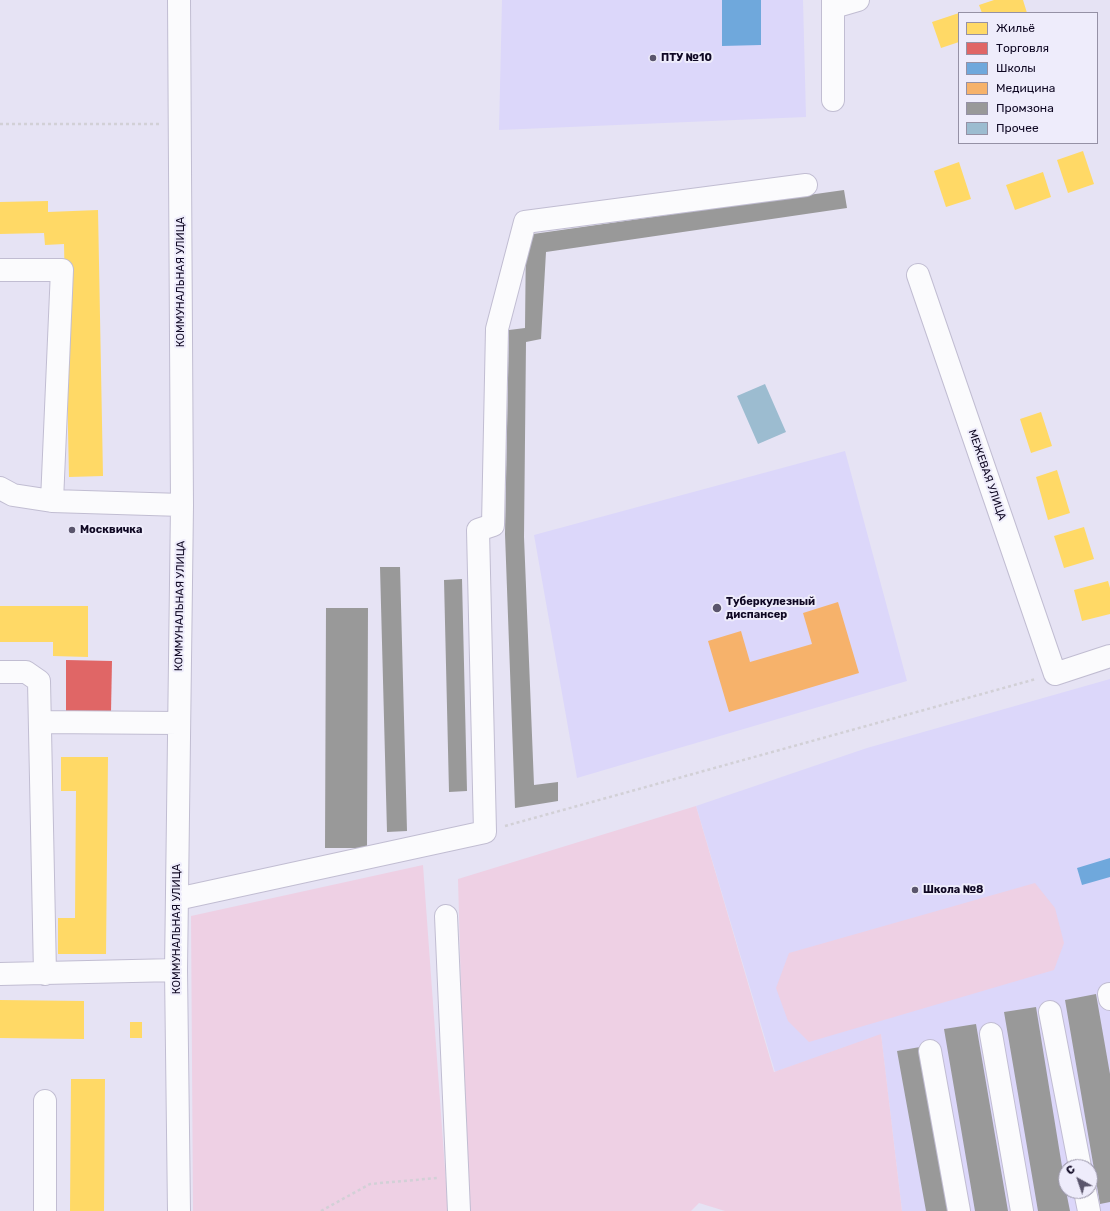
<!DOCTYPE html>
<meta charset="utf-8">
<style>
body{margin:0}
#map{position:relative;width:1110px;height:1211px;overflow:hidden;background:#e6e3f4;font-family:Rubik,sans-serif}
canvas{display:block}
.legend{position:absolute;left:958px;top:12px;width:140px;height:132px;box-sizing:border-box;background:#eeecfb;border:1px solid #9591a5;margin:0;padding:5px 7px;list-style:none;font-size:12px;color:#0f0823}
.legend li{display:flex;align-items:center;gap:8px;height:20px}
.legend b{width:20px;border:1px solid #9591a5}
.north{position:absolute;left:1058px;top:1159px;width:40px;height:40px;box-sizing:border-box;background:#eeecfb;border:1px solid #9591a5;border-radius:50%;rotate:320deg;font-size:11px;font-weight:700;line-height:16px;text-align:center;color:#0f0823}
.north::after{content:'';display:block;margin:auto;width:14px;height:18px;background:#5a556c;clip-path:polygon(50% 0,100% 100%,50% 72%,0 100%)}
</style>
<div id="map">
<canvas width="1110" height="1211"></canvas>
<ul class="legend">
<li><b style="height:11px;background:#ffd966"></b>Жильё</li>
<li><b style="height:11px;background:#e06666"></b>Торговля</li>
<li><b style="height:11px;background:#6fa8dc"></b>Школы</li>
<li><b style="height:11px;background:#f6b26b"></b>Медицина</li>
<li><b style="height:11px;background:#999"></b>Промзона</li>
<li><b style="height:11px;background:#9cbcd0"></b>Прочее</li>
</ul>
<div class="north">С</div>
</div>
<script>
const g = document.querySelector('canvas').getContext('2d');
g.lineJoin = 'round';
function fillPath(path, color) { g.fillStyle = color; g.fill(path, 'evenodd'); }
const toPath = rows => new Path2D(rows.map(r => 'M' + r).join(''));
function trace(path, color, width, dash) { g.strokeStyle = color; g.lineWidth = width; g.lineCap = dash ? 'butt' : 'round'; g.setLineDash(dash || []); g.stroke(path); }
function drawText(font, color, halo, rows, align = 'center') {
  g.font = font + ' Rubik,sans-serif'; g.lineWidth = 4; g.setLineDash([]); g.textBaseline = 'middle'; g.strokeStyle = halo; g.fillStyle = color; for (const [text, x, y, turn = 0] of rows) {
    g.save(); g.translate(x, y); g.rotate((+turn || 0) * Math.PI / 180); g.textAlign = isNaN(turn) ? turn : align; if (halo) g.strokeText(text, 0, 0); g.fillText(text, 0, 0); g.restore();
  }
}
fillPath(toPath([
 [502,0,803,0,806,117,499,130],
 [845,451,907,681,577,778,534,535],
 [1110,679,1110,1211,902,1211,881,1035,775,1072,696,806,867,748],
 [1066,1167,1090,1167,1090,1191,1066,1191]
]), '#dcd7fa');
fillPath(toPath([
 [696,806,774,1072,881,1034,902,1211,725,1211,699,1203,691,1211,467,1211,458,879],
 [423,865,448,1211,193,1211,191,916],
 [1035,883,1055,908,1064,943,1054,970,809,1042,788,1021,776,988,789,953]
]), '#eed0e4');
fillPath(toPath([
 [994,0,1023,0,1027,13,982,13,979,5],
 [959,13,959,42,941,48,932,22],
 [1083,151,1094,184,1068,193,1057,160],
 [959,162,971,199,946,207,934,171],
 [1043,172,1051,197,1015,210,1006,185],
 [48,201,48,212,98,210,103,476,69,477,64,244,45,245,44,233,0,234,0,202],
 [1041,412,1052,446,1031,453,1020,419],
 [1057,470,1070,513,1048,520,1036,477],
 [1084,527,1094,559,1064,568,1054,536],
 [1108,581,1110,588,1110,614,1082,621,1074,590],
 [0,606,88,606,88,657,53,656,53,642,0,642],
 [61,757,108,757,106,954,58,954,58,918,75,918,76,791,61,791],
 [0,1000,84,1001,84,1039,0,1038],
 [130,1022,142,1022,142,1038,130,1038],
 [71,1079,105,1079,104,1211,70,1211]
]), '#ffd966');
fillPath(toPath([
 [66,660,112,661,111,712,66,712]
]), '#e06666');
fillPath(toPath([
 [722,0,761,0,761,45,722,46],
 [1110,858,1110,877,1082,885,1077,868]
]), '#6fa8dc');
fillPath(toPath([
 [838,602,859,673,729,712,708,641,741,631,750,662,812,644,803,613]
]), '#f6b26b');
fillPath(toPath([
 [844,190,847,208,546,252,541,339,526,342,524,537,534,785,558,782,558,801,515,808,505,534,509,330,525,328,526,235],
 [380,567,400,567,407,831,387,832],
 [462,579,467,791,449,792,444,580],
 [326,608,368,608,367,848,325,848],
 [1096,994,1110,1074,1110,1202,1100,1204,1065,1000],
 [1036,1007,1066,1191,1070,1211,1038,1211,1004,1012],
 [976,1024,1008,1211,975,1211,944,1029],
 [920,1047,950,1211,926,1211,897,1051]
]), '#999');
fillPath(toPath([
 [765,384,786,432,758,444,737,396]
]), '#9cbcd0');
const minor = toPath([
 [834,7,858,0],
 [833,100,833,0],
 [0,270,62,270,52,501],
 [918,275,1055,674,1110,656],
 [0,488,13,495,52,501,182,505],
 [0,672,26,672,39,681,45,974],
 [40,722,179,723],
 [177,899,485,832,478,530,493,525,497,329,525,222,806,185],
 [446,916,459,1211],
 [0,974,176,970],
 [1109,994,1110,999],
 [1050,1012,1080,1167],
 [991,1034,1022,1211],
 [930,1051,959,1211],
 [1085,1191,1089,1211],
 [45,1211,45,1101],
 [179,1211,176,970,182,505,179,0]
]);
trace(minor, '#c1bdd2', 24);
trace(toPath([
 [0,124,159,124],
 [505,826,1036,679],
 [321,1211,370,1184,437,1178]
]), '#d2d0d6', 2.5, [3, 3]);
trace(minor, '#fbfbfd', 22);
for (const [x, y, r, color] of [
 [653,58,4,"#5a556c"],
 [72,530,4,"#5a556c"],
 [717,608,5,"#5a556c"],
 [915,890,4,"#5a556c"]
]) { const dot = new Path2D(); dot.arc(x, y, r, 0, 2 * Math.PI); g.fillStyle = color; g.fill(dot); trace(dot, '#eeecfb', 1.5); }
drawText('bold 11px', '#0f0823', '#eeecfb', [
 ["ПТУ №10",661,58],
 ["Москвичка",80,530],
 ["Туберкулезный",726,602],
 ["диспансер",726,615],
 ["Школа №8",923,890]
], 'left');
drawText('11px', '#0f0823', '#eeecfb', [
 ["КОММУНАЛЬНАЯ УЛИЦА",181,282,-90],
 ["МЕЖЕВАЯ УЛИЦА",987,475,71],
 ["КОММУНАЛЬНАЯ УЛИЦА",180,606,-89],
 ["КОММУНАЛЬНАЯ УЛИЦА",177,929,-90]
]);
</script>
